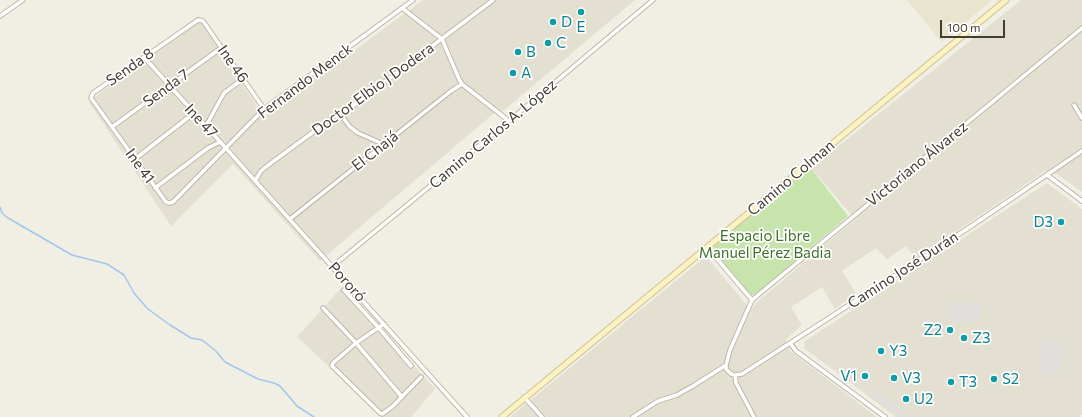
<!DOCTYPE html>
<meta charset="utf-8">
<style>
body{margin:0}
#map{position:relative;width:1082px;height:417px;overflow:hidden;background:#f1eee3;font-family:Commissioner,sans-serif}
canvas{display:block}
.scale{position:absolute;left:940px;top:20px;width:65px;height:18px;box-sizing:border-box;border:2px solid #423e34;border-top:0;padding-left:5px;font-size:12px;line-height:14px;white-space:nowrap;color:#423e34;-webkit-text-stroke:3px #fff;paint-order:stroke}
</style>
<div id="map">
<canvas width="1082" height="417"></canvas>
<div class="scale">100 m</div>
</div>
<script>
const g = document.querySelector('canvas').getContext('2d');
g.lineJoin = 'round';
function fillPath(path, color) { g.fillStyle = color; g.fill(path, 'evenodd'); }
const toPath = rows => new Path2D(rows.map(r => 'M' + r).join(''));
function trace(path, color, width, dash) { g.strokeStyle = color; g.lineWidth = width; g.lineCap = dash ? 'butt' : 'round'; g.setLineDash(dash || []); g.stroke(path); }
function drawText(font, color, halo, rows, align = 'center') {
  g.font = font + ' Commissioner,sans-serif'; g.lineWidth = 3.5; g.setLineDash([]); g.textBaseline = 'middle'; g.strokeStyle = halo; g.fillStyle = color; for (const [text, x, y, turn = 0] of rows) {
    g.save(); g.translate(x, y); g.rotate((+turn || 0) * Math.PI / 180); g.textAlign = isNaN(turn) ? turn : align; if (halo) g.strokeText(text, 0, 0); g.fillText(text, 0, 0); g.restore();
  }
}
fillPath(toPath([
 [423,0,635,0,503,111,493,114,320,261,233,164,171,226,89,102,198,16,264,117],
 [1021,0,1082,0,1082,192,1057,174,1045,171,916,259,906,246,887,259,876,248,842,271,856,293,835,309,822,287,791,307,802,325,786,339,790,351,877,417,510,417,706,256,751,310,755,304,855,219,811,168],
 [1047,183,1082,209,1082,414,1080,417,896,417,804,348,805,341],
 [343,286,435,389,411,417,384,417,297,337]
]), '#e4e0d1');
fillPath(toPath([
 [907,0,992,0,942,42]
]), '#e9e4cd');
fillPath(toPath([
 [809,166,848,216,756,294,752,295,748,293,717,254,714,250,713,246]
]), '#c7e4ad');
fillPath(toPath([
 [951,301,981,303,979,323,949,320],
 [1040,340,1062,341,1059,373,1038,372],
 [878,392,908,414,912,417,902,417,874,397]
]), '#e1dfdc');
trace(toPath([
 [0,207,2,213,8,218,72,255,107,264,124,275,134,293,148,309,170,325,191,338,202,340,216,351,225,362,258,379,274,383,280,386,297,406,314,417]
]), '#a1c8ec', 1.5);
const street = toPath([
 [402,8,442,39,459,79,462,84,509,121],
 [0,16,23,0],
 [1082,28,752,300,730,350,726,365,726,369,731,374,735,375,742,374,967,229,1082,151],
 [144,57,467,417],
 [1074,105,1082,118],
 [264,109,203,21,198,20,93,93,91,98,166,202,169,203,173,202,264,109,413,0],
 [341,115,350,127,358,133,383,144],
 [206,126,224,93,243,79],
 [112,127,221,48],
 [135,159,194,113],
 [1047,175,1082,201],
 [255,181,261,171,267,166,335,116,341,115,493,0],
 [155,188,208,148,220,142],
 [290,219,451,91,462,84],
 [707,247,752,300],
 [333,266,509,121,653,0],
 [344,290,378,327,411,366],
 [323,308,356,343,402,397],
 [384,324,356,343,333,363,332,366,380,413,382,414,392,407,421,377],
 [790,343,796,351,885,417],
 [735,375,736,383,754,417],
 [524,397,542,417],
 [633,417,658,401,677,395,693,386,726,365]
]);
const secondary = toPath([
 [502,417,1006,0]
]);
trace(street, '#bcb6a6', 5.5);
trace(secondary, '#cfc395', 7);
trace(street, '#fff', 3.5);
trace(secondary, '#fcf2c2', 5);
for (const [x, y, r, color] of [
 [581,12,4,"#0f9aa8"],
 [553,22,4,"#0f9aa8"],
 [548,43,4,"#0f9aa8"],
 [518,52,4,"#0f9aa8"],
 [513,73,4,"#0f9aa8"],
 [1061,222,4,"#0f9aa8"],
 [950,330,4,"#0f9aa8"],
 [964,338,4,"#0f9aa8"],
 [881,351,4,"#0f9aa8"],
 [865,376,4,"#0f9aa8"],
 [894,378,4,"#0f9aa8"],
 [994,379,4,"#0f9aa8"],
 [951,382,4,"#0f9aa8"],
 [906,399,4,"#0f9aa8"]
]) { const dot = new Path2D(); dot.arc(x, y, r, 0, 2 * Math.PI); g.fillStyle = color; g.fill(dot); trace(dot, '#fff', 1.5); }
drawText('15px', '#0d838f', '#fff', [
 ["D",561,22],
 ["E",581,27,"center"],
 ["C",556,43],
 ["B",526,52],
 ["A",521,73],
 ["D3",1053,222,"right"],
 ["Z2",942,330,"right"],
 ["Z3",972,338],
 ["Y3",889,351],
 ["V1",857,376,"right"],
 ["V3",902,378],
 ["S2",1002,379],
 ["T3",959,382],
 ["U2",914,399]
], 'left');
drawText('15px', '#423e34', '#fff', [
 ["Ine 46",233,64,55],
 ["Senda 8",130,67,-35],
 ["Fernando Menck",305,81,-37],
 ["Senda 7",166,88,-36],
 ["Doctor Elbio J Dodera",373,89,-36],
 ["Ine 47",201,121,47],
 ["Camino Carlos A. López",493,134,-40],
 ["El Chajá",375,151,-38],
 ["Victoriano Álvarez",917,164,-39],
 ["Ine 41",140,166,54],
 ["Camino Colman",791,178,-40],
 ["Camino José Durán",903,270,-33],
 ["Pororó",347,282,48]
]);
drawText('15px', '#40712a', '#fff', [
 ["Espacio Libre",765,236],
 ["Manuel Pérez Badia",765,253]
]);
</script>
